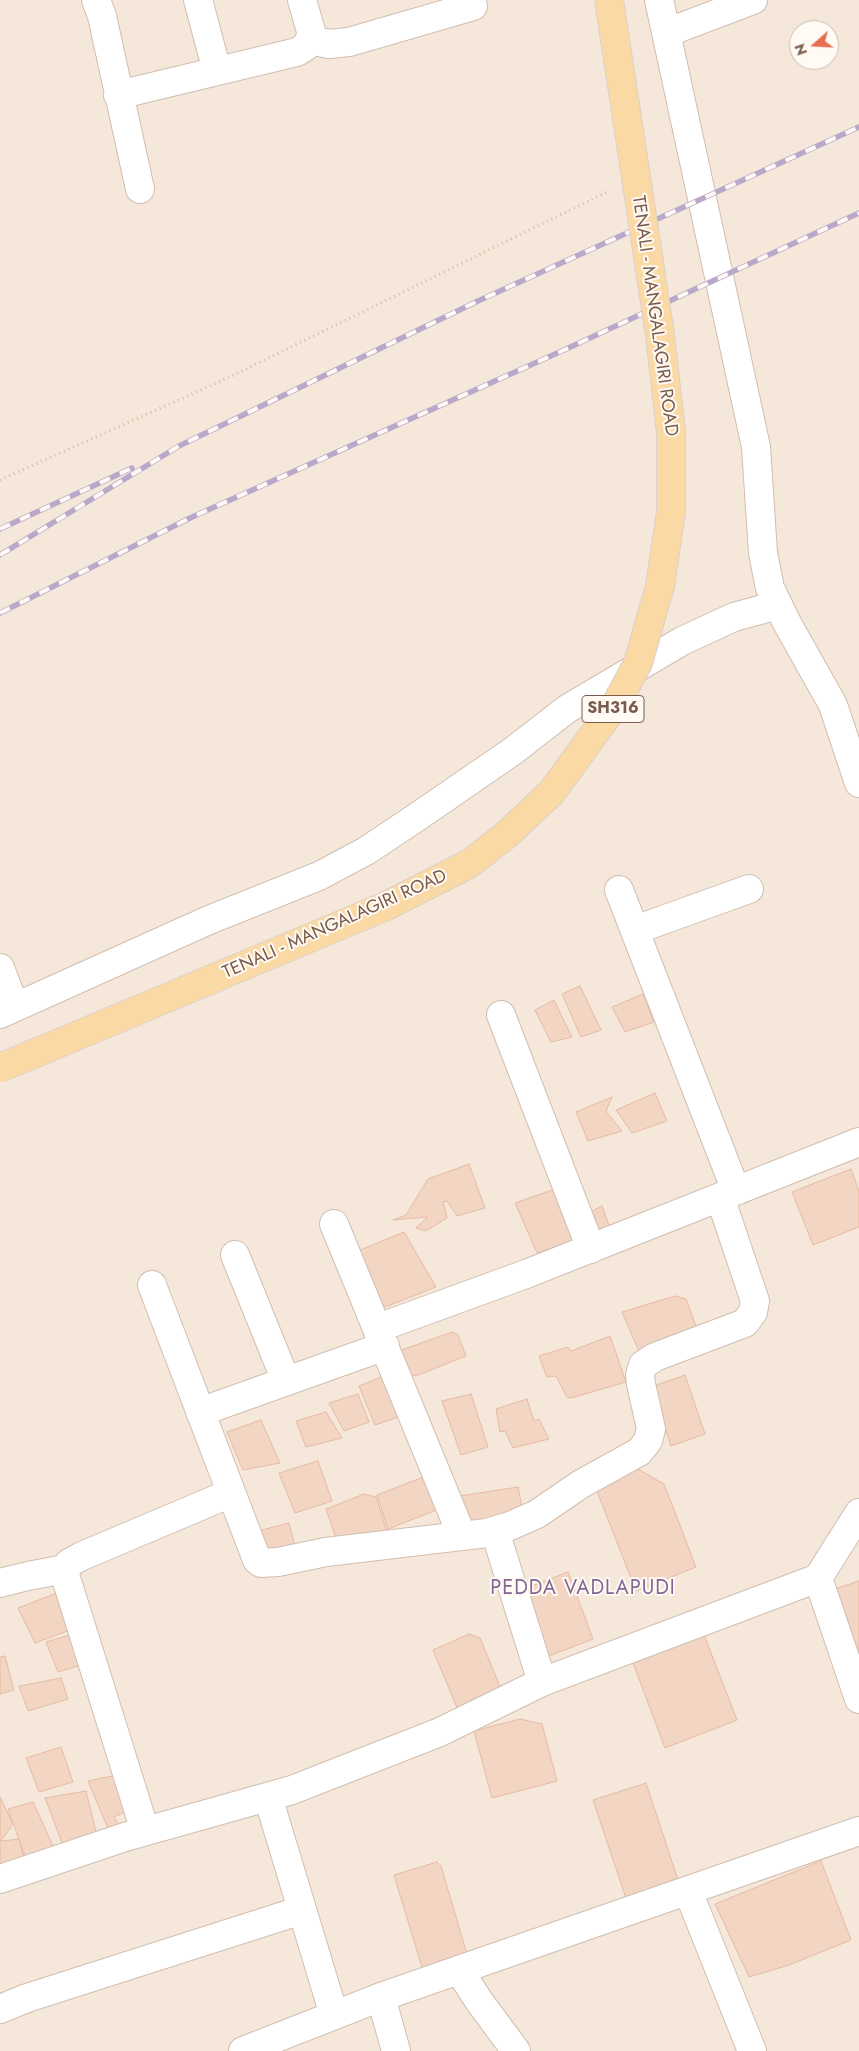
<!DOCTYPE html>
<style>
body{margin:0}
#map{position:relative;width:859px;height:2051px;overflow:hidden;background:#fdf6ec;font-family:Jost,sans-serif}
canvas{display:block}
.north{position:absolute;left:789px;top:20px;width:50px;height:50px;box-sizing:border-box;background:#fffaf3;border:1px solid #cabbb1;border-radius:50%;rotate:251deg;font-size:14px;font-weight:700;line-height:20px;text-align:center;color:#7a5c4d}
.north::after{content:'';display:block;margin:auto;width:18px;height:22px;background:#e76f51;clip-path:polygon(50% 0,100% 100%,50% 72%,0 100%)}
</style>
<div id="map">
<canvas width="859" height="2051"></canvas>
<div class="north">N</div>
</div>
<script>
const g = document.querySelector('canvas').getContext('2d');
g.lineJoin = 'round';
function fillPath(path, color) { g.fillStyle = color; g.fill(path, 'evenodd'); }
const toPath = rows => new Path2D(rows.map(r => 'M' + r).join(''));
function trace(path, color, width, dash) { g.strokeStyle = color; g.lineWidth = width; g.lineCap = dash ? 'butt' : 'round'; g.setLineDash(dash || []); g.stroke(path); }
function drawText(font, color, halo, rows, align = 'center') {
  g.font = font + ' Jost,sans-serif'; g.lineWidth = 4; g.setLineDash([]); g.textBaseline = 'middle'; g.strokeStyle = halo; g.fillStyle = color; for (const [text, x, y, turn = 0] of rows) {
    g.save(); g.translate(x, y); g.rotate((+turn || 0) * Math.PI / 180); g.textAlign = isNaN(turn) ? turn : align; if (halo) g.strokeText(text, 0, 0); g.fillText(text, 0, 0); g.restore();
  }
}
fillPath(toPath([
 [0,0,859,0,859,2051,0,2051],
 [799,30,829,30,829,60,799,60]
]), '#f5e8da');
const building = toPath([
 [580,986,601,1030,581,1037,562,994,580,986],
 [643,994,654,1022,625,1032,612,1007,643,994],
 [554,1000,572,1037,551,1042,535,1010,554,1000],
 [655,1093,667,1121,632,1133,616,1110,655,1093],
 [612,1097,606,1111,622,1131,588,1141,576,1112,612,1097],
 [469,1164,485,1208,457,1216,447,1201,443,1202,447,1218,426,1231,416,1228,428,1217,393,1220,406,1215,428,1179,469,1164],
 [851,1169,859,1191,859,1227,813,1245,792,1192,851,1169],
 [555,1189,577,1239,537,1253,515,1203,555,1189],
 [602,1206,611,1231,592,1237,584,1215,602,1206],
 [404,1232,436,1287,380,1309,358,1251,404,1232],
 [675,1296,686,1299,701,1340,641,1356,622,1312,675,1296],
 [452,1332,458,1335,466,1356,416,1376,404,1373,396,1352,452,1332],
 [610,1336,626,1382,571,1398,567,1397,556,1376,547,1377,539,1356,568,1347,571,1351,610,1336],
 [396,1371,410,1413,375,1425,359,1386,396,1371],
 [685,1375,705,1434,671,1446,651,1387,685,1375],
 [358,1394,369,1422,344,1431,329,1403,358,1394],
 [471,1394,488,1447,461,1455,442,1401,471,1394],
 [527,1399,534,1421,539,1419,549,1439,513,1448,505,1431,500,1432,496,1409,527,1399],
 [326,1412,342,1438,306,1447,296,1421,326,1412],
 [261,1420,280,1463,243,1470,227,1432,261,1420],
 [318,1461,332,1501,295,1513,279,1473,318,1461],
 [638,1469,664,1484,696,1567,636,1591,595,1486,638,1469],
 [426,1476,439,1509,388,1529,377,1495,426,1476],
 [518,1487,523,1512,464,1526,453,1497,518,1487],
 [364,1494,376,1497,387,1532,339,1547,326,1509,364,1494],
 [289,1523,297,1554,265,1561,254,1532,289,1523],
 [568,1572,593,1639,549,1656,524,1589,568,1572],
 [859,1581,859,1681,829,1591,859,1581],
 [57,1593,70,1630,35,1643,18,1608,57,1593],
 [703,1632,737,1720,665,1748,632,1660,703,1632],
 [73,1634,88,1663,58,1672,46,1642,73,1634],
 [469,1634,480,1638,504,1696,460,1715,433,1650,469,1634],
 [5,1656,14,1690,0,1694,0,1657,5,1656],
 [61,1678,68,1699,28,1711,19,1686,61,1678],
 [520,1719,542,1724,557,1781,492,1798,474,1731,520,1719],
 [61,1747,73,1782,39,1792,26,1758,61,1747],
 [122,1774,129,1810,114,1817,122,1830,110,1833,88,1781,122,1774],
 [646,1783,679,1883,627,1901,593,1800,646,1783],
 [86,1791,97,1836,64,1848,45,1798,86,1791],
 [0,1797,13,1824,1,1841,19,1839,25,1862,0,1872,0,1797],
 [33,1802,54,1848,25,1856,8,1809,33,1802],
 [821,1861,851,1940,789,1965,749,1977,715,1904,821,1861],
 [437,1862,441,1866,469,1961,424,1974,394,1875,437,1862]
]);
fillPath(building, '#f3d5c3');
trace(building, '#e6bba3', 1);
const minor = toPath([
 [96,0,102,16,140,189],
 [198,0,217,71],
 [659,0,756,447,763,553,770,588,787,623,833,705,859,783],
 [666,33,753,0],
 [310,40,329,44,349,42,473,6],
 [118,95,297,52,305,47,310,40,311,31,302,0],
 [619,890,736,1191],
 [635,930,749,889],
 [0,968,15,1007],
 [0,1014,209,920,319,876,366,851,417,817,513,751,567,709,682,641,734,617,778,605],
 [501,1015,591,1249],
 [334,1224,462,1536],
 [235,1255,286,1381],
 [152,1285,257,1560,261,1563,278,1562,326,1552,487,1533,510,1526,537,1514,581,1484,639,1452,648,1441,651,1429,641,1384,640,1375,643,1365,655,1357,745,1323,753,1312,755,1301,720,1197],
 [378,1328,526,1274,859,1142],
 [200,1412,385,1346],
 [495,1531,542,1682],
 [818,1578,859,1699],
 [0,1583,28,1576,65,1569],
 [268,1797,334,2015],
 [145,1831,66,1578,65,1569,69,1563,82,1556,231,1493],
 [0,1879,125,1837,292,1790,440,1732,542,1682,818,1578,859,1513],
 [688,1891,752,2051],
 [459,1970,479,2001,516,2051],
 [381,1997,396,2051],
 [0,2009,27,1998,302,1910]
]);
const tertiary = toPath([
 [243,2051,381,1997,859,1831]
]);
trace(minor, '#d1beb0', 30);
trace(tertiary, '#d1beb0', 30);
trace(toPath([
 [0,480,232,376,607,192]
]), '#d9b8a5', 3, [1, 4]);
trace(minor, '#fff', 28);
trace(tertiary, '#fff', 28);
const rail = toPath([
 [0,529,132,468],
 [0,555,179,446,478,301,859,127],
 [0,613,190,518,564,350,859,213]
]);
trace(rail, '#b9a8c9', 5.5);
trace(rail, '#fffaf3', 4, [11]);
const primaryBridge = toPath([
 [0,1068,386,906,469,864,505,836,551,793,616,704,638,663,660,586,671,512,671,432,660,335,609,0]
]);
trace(primaryBridge, '#dad1cd', 30, []);
trace(primaryBridge, '#fbd9a5', 28);
for (const [x, y, w] of [
 [613,709,62]
]) { const box = new Path2D(); box.roundRect(x - w / 2, y - 13.5, w, 27, 4); g.fillStyle = '#fffaf3'; g.fill(box); trace(box, '#7a5c4d', 1); }
drawText('bold 16px', '#7a5c4d', null, [
 ["SH316",613,709]
]);
drawText('18px', '#7a5c4d', '#fffaf3', [
 ["TENALI - MANGALAGIRI ROAD",654,316,82],
 ["TENALI - MANGALAGIRI ROAD",335,925,-24]
]);
g.letterSpacing = '1px';
drawText('20px', '#846695', '#fffaf3', [
 ["PEDDA VADLAPUDI",583,1589]
]);
g.letterSpacing = '0px';
</script>
